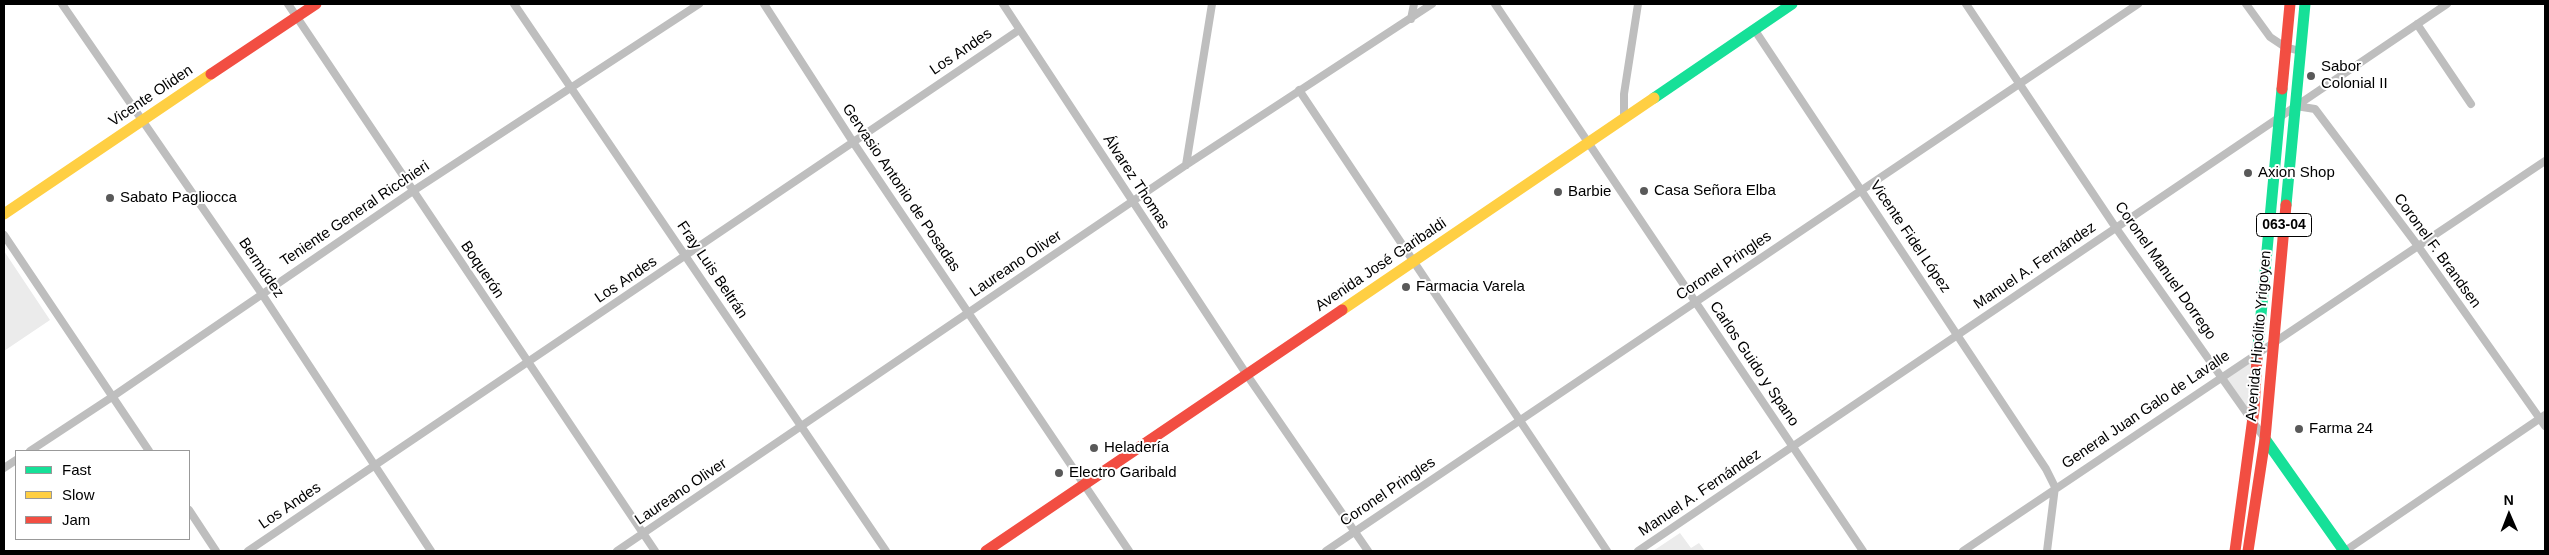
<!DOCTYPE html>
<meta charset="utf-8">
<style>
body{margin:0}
#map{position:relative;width:2549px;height:555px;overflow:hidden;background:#fff;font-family:Helvetica,sans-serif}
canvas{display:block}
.frame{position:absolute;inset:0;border:5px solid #000;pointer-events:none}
.legend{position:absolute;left:15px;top:450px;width:175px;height:90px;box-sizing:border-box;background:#fff;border:1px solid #999;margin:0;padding:6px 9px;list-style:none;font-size:15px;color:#000}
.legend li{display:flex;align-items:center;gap:10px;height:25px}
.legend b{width:25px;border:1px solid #999}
.north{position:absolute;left:2484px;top:490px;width:50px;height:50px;-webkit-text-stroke:4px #fff;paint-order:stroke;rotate:359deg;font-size:14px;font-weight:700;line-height:20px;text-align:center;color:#000}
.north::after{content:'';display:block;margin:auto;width:18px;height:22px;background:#000;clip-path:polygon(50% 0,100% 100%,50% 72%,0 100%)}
</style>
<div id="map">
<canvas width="2549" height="555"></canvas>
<div class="frame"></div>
<ul class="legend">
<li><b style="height:6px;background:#16e098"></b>Fast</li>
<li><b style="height:6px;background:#ffcf43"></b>Slow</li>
<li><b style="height:6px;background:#f24e42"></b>Jam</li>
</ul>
<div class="north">N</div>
</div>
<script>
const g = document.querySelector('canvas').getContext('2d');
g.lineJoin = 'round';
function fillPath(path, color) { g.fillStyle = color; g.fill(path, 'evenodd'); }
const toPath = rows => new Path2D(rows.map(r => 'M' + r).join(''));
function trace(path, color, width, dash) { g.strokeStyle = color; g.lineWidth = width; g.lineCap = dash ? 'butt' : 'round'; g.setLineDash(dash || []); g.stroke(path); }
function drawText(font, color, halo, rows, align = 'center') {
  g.font = font + ' Helvetica,sans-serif'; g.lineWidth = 4; g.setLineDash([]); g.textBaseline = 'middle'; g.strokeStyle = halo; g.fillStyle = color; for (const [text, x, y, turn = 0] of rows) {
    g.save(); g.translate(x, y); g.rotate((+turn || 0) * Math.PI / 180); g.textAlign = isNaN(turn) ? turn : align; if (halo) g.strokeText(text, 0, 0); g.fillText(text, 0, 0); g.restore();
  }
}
fillPath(toPath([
 [4,251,50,320,4,351],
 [2255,356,2251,418,2221,379],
 [1680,533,1691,548,1699,543,1705,551,1653,551]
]), '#ebebeb');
trace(toPath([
 [62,4,262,294,431,551],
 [288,4,655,551],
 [514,4,886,551],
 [764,4,853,142,1129,551],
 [1003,4,1247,375,1368,551],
 [1495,4,1863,551],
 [1966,4,2116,228,2265,439],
 [2246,4,2270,37,2285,47,2300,51],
 [1411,19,1414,4],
 [2417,24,2471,104],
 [1754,29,2046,469,2055,487,2047,551],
 [1299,90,1607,551],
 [2296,106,2315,109,2418,246,2545,426],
 [1624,119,1624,94,1638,4],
 [1186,165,1212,4],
 [4,235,149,451],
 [30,451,112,397,413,191,699,4],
 [4,468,16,460],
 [189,510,216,551],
 [248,551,1019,30],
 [617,551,1186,165,1432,4],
 [1326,551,2138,4],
 [1638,551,2447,4],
 [1963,551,2545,161],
 [2345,551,2545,415]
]), '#bebebe', 8);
trace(toPath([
 [1654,98,1792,4],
 [2286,205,2305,4],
 [2257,358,2282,89],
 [2265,439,2344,551]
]), '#16e098', 11);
trace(toPath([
 [4,214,211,74],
 [1342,310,1654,98]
]), '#ffcf43', 11);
trace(toPath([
 [211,74,316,4],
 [2282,89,2290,4],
 [986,551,1342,310],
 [2235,551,2254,410,2257,358],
 [2248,551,2265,439,2286,205]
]), '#f24e42', 11);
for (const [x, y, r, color] of [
 [2311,76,5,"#595959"],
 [2248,173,5,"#595959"],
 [1644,191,5,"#595959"],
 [1558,192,5,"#595959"],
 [110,198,5,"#595959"],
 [1406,287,5,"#595959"],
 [2299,429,5,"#595959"],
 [1094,448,5,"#595959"],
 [1059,473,5,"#595959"]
]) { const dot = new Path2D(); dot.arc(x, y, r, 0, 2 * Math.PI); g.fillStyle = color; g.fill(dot); trace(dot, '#fff', 2); }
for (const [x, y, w] of [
 [2284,225,55]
]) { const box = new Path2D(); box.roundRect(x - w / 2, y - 11.5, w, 23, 4); g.fillStyle = '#fff'; g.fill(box); trace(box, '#000', 1); }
drawText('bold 14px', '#000', null, [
 ["063-04",2284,225]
]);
drawText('15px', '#000', '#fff', [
 ["Los Andes",961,52,-34],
 ["Vicente Oliden",151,96,-34],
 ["Álvarez Thomas",1136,182,57],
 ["Gervasio Antonio de Posadas",901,188,56],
 ["Teniente General Ricchieri",355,214,-34],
 ["Vicente Fidel López",1910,237,56],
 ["Coronel F. Brandsen",2437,251,54],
 ["Laureano Oliver",1016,264,-34],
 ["Avenida José Garibaldi",1381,265,-34],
 ["Coronel Pringles",1724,266,-34],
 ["Manuel A. Fernández",2035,266,-34],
 ["Bermúdez",261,268,56],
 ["Boquerón",482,270,56],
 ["Fray Luis Beltrán",712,270,56],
 ["Coronel Manuel Dorrego",2165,271,55],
 ["Los Andes",626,280,-34],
 ["Avenida Hipólito Yrigoyen",2259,336,-85],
 ["Carlos Guido y Spano",1754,364,56],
 ["General Juan Galo de Lavalle",2146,410,-34],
 ["Laureano Oliver",681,492,-34],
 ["Coronel Pringles",1388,492,-34],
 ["Manuel A. Fernández",1700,493,-34],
 ["Los Andes",290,506,-34]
]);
drawText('15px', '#000', '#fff', [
 ["Sabor",2321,67],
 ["Colonial II",2321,84],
 ["Axion Shop",2258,173],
 ["Casa Señora Elba",1654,191],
 ["Barbie",1568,192],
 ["Sabato Pagliocca",120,198],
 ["Farmacia Varela",1416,287],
 ["Farma 24",2309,429],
 ["Heladería",1104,448],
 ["Electro Garibald",1069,473]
], 'left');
</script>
